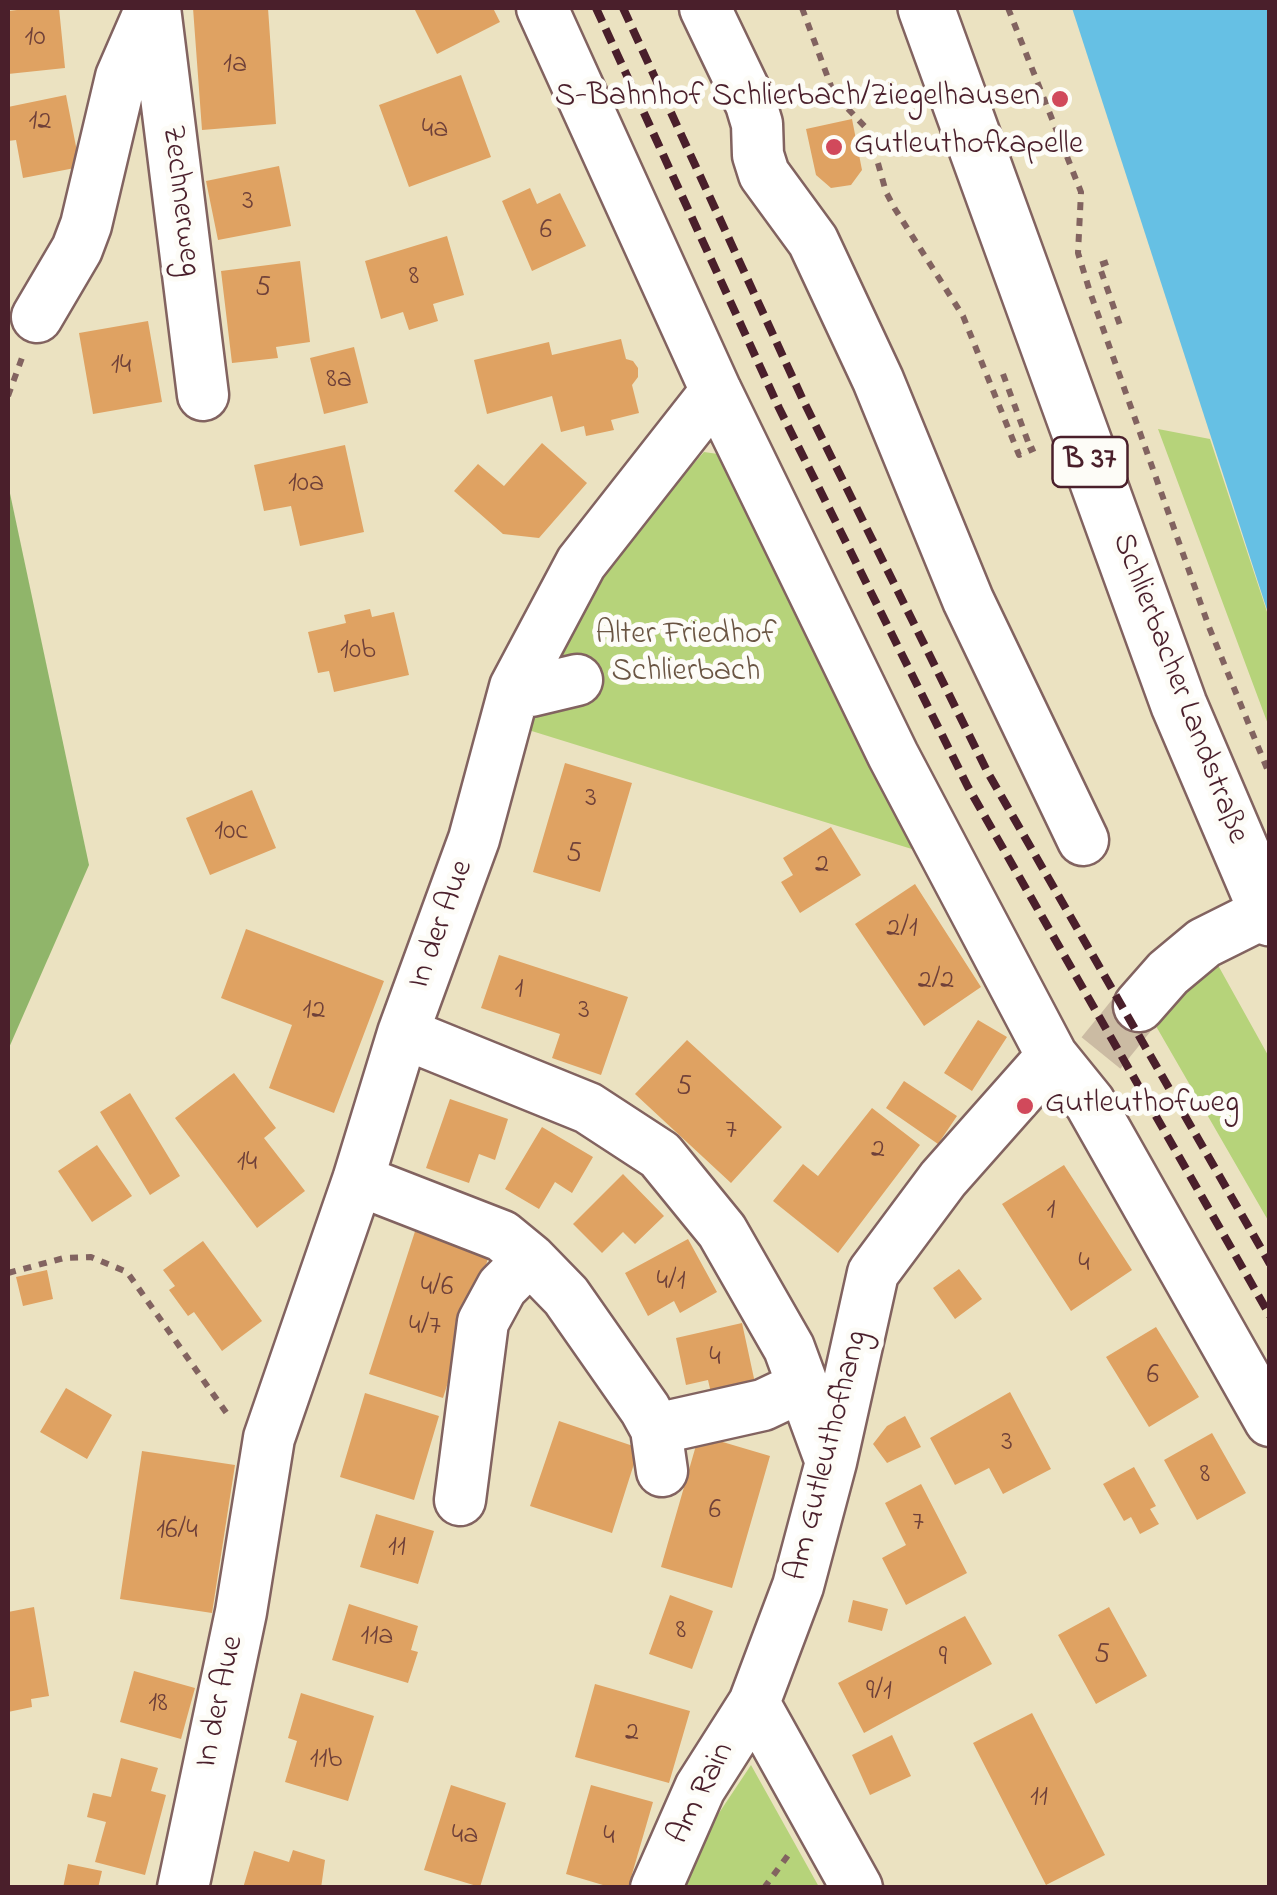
<!DOCTYPE html>
<meta charset="utf-8">
<style>
body{margin:0}
#map{position:relative;width:1277px;height:1895px;overflow:hidden;background:#ebe2c1;font-family:"Indie Flower",sans-serif}
canvas{display:block}
.frame{position:absolute;inset:0;border:10px solid #4a1f2b;pointer-events:none}
</style>
<div id="map">
<canvas width="1277" height="1895"></canvas>
<div class="frame"></div>
</div>
<script>
const g = document.querySelector('canvas').getContext('2d');
g.lineJoin = 'round';
function fillPath(path, color) { g.fillStyle = color; g.fill(path, 'evenodd'); }
const toPath = rows => new Path2D(rows.map(r => 'M' + r).join(''));
function trace(path, color, width, dash) { g.strokeStyle = color; g.lineWidth = width; g.lineCap = dash ? 'butt' : 'round'; g.setLineDash(dash || []); g.stroke(path); }
function drawText(font, color, halo, rows, align = 'center') {
  g.font = font + ' "Indie Flower",sans-serif'; g.lineWidth = 10; g.setLineDash([]); g.textBaseline = 'middle'; g.strokeStyle = halo; g.fillStyle = color; for (const [text, x, y, turn = 0] of rows) {
    g.save(); g.translate(x, y); g.rotate((+turn || 0) * Math.PI / 180); g.textAlign = isNaN(turn) ? turn : align; if (halo) g.strokeText(text, 0, 0); g.fillText(text, 0, 0); g.restore();
  }
}
fillPath(toPath([
 [1158,429,1210,439,1269,618,1269,727],
 [704,452,718,454,915,850,522,728,602,569],
 [1209,949,1269,1057,1269,1222,1149,1014],
 [751,1765,819,1887,675,1888,719,1813]
]), '#b6d37a');
fillPath(toPath([
 [8,484,89,865,8,1050]
]), '#90b56a');
fillPath(toPath([
 [1072,8,1269,8,1269,616]
]), '#66c0e4');
fillPath(toPath([
 [35,8,59,8,65,68,8,74,8,11],
 [193,8,268,8,276,124,202,130],
 [414,8,493,8,500,22,437,54],
 [461,75,491,157,409,187,379,105],
 [66,95,80,167,23,178,16,140,8,141,8,107],
 [852,119,862,170,851,185,831,188,816,175,806,129],
 [279,166,291,226,218,240,206,181],
 [530,188,537,204,560,193,586,246,532,271,502,201],
 [447,236,464,295,433,304,438,321,409,330,403,312,381,319,365,261],
 [300,261,310,342,276,347,278,358,232,363,221,271],
 [148,321,162,402,93,414,79,333],
 [621,339,626,359,633,361,638,368,638,377,632,385,639,413,611,420,614,430,586,436,584,426,561,432,552,396,487,414,474,360,549,342,552,355],
 [354,347,368,403,324,414,310,358],
 [542,443,587,483,539,538,503,534,454,491,478,464,504,486],
 [345,445,364,532,300,546,291,506,264,511,254,465],
 [370,609,372,617,394,612,409,675,334,692,329,671,318,673,308,632,346,623,344,615],
 [565,763,632,783,600,892,533,872],
 [252,790,276,848,210,875,186,818],
 [831,827,861,875,800,913,781,882,793,875,783,858],
 [915,884,981,987,924,1026,855,924],
 [246,929,384,981,334,1113,269,1088,292,1025,221,998],
 [499,955,628,997,601,1075,552,1058,560,1034,481,1008],
 [978,1020,1007,1037,972,1091,944,1073],
 [687,1040,782,1127,731,1183,635,1094],
 [234,1073,276,1128,264,1138,305,1191,257,1228,175,1118],
 [904,1081,957,1116,938,1144,886,1108],
 [130,1093,180,1176,150,1195,100,1112],
 [450,1099,508,1119,495,1160,479,1154,469,1183,426,1168],
 [872,1108,920,1145,838,1253,773,1201,803,1164,818,1176],
 [542,1127,593,1157,572,1193,555,1182,539,1209,505,1189],
 [97,1145,132,1196,92,1222,58,1171],
 [1064,1165,1132,1270,1071,1311,1002,1204],
 [623,1174,664,1216,635,1244,623,1232,602,1253,573,1224],
 [419,1219,493,1243,443,1398,369,1374],
 [688,1239,717,1292,680,1313,674,1301,648,1316,625,1273],
 [203,1241,262,1321,222,1351,194,1312,188,1316,169,1290,175,1286,163,1270],
 [959,1269,982,1299,955,1319,933,1288],
 [47,1270,53,1299,23,1306,16,1277],
 [742,1323,755,1383,711,1393,708,1380,686,1385,676,1338],
 [1156,1327,1199,1397,1149,1427,1106,1357],
 [66,1388,112,1415,87,1459,40,1432],
 [1010,1392,1051,1469,1003,1494,989,1468,955,1485,930,1438],
 [365,1393,439,1416,414,1500,340,1477],
 [905,1416,921,1447,887,1463,873,1444,887,1426],
 [559,1421,639,1448,612,1533,530,1506],
 [1212,1433,1246,1493,1197,1520,1164,1460],
 [699,1435,770,1456,732,1588,661,1567],
 [142,1451,235,1465,212,1613,120,1599],
 [1134,1467,1156,1506,1150,1509,1159,1524,1140,1534,1131,1517,1124,1521,1103,1484],
 [921,1484,967,1573,906,1605,882,1558,906,1545,885,1503],
 [376,1514,434,1531,418,1584,360,1567],
 [670,1595,713,1611,692,1669,649,1654],
 [853,1600,888,1609,882,1631,848,1622],
 [349,1604,418,1626,411,1650,418,1652,408,1683,332,1660],
 [34,1607,49,1696,31,1699,32,1707,8,1712,8,1612],
 [1109,1607,1147,1676,1096,1704,1058,1635],
 [965,1616,992,1664,864,1733,838,1683],
 [134,1671,195,1688,181,1739,120,1722],
 [595,1684,690,1711,669,1783,575,1757],
 [301,1693,374,1716,348,1801,285,1782,297,1741,288,1738],
 [1032,1713,1105,1855,1046,1885,973,1743],
 [892,1735,911,1776,870,1795,852,1755],
 [121,1758,158,1768,151,1791,166,1795,145,1875,95,1862,106,1822,87,1817,93,1793,111,1797],
 [451,1785,506,1803,480,1887,424,1870],
 [591,1785,653,1802,628,1888,613,1888,566,1874],
 [293,1850,325,1860,321,1888,243,1888,254,1851,289,1862],
 [68,1864,102,1871,98,1888,63,1888]
]), '#dfa262');
trace(toPath([
 [1101,1053,1139,1006]
]), '#cbbba3', 50, [50, 25]);
const minor = toPath([
 [155,8,203,395],
 [542,8,716,391,893,755,1052,1056,1090,1103,1270,1421],
 [705,8,751,104,757,124,758,155,764,174,813,241,878,380,968,600,1083,840],
 [37,317,77,249,86,225,121,77,151,8],
 [515,687,531,691,577,680],
 [1139,1006,1168,973,1204,943,1266,912],
 [403,1033,588,1108,660,1155,722,1231,789,1348,831,1462],
 [358,1180,502,1236,530,1259,566,1296,645,1409,656,1429,662,1471],
 [656,1429,763,1405,803,1386],
 [460,1500,483,1322,502,1287,530,1259],
 [754,1703,857,1888],
 [183,1888,241,1612,269,1438,358,1180,403,1033,474,839,515,687,581,563,716,391],
 [656,1888,700,1788,754,1703,798,1586,831,1462,873,1273,943,1179,1052,1056]
]);
const major = toPath([
 [926,8,1179,705,1270,918]
]);
trace(minor, '#826360', 55);
trace(major, '#826360', 60);
trace(toPath([
 [802,8,834,94,869,131,886,192,895,209,963,316,1019,455,1035,448],
 [1008,8,1081,192,1078,253,1090,292,1209,627,1270,776],
 [1108,262,1099,265,1122,331],
 [1003,374,1031,450],
 [8,396,23,355],
 [8,1273,64,1258,91,1257,127,1272,230,1418],
 [764,1888,789,1854]
]), '#826360', 6, [8, 8]);
trace(minor, '#fff', 50);
trace(major, '#fff', 55);
trace(toPath([
 [596,8,779,408,968,787,1270,1316],
 [623,8,803,400,988,773,1270,1264]
]), '#4a1f2b', 8, [15, 8]);
for (const [x, y, r, color] of [
 [1060,99,10,"#d1495b"],
 [834,147,10,"#d1495b"],
 [1025,1106,10,"#d1495b"]
]) { const dot = new Path2D(); dot.arc(x, y, r, 0, 2 * Math.PI); g.fillStyle = color; g.fill(dot); trace(dot, '#fdfcf7', 4); }
drawText('28px', '#6f4039', null, [
 ["10",35,39],
 ["1a",235,66],
 ["12",40,123],
 ["4a",435,131],
 ["3",248,203],
 ["6",546,232],
 ["8",414,278],
 ["5",263,289],
 ["14",121,367],
 ["8a",339,381],
 ["10a",306,485],
 ["10b",358,652],
 ["3",591,800],
 ["10c",231,833],
 ["5",574,855],
 ["2",822,866],
 ["2/1",902,930],
 ["2/2",936,982],
 ["1",519,991],
 ["12",314,1012],
 ["3",584,1012],
 ["5",684,1088],
 ["7",731,1132],
 ["2",878,1151],
 ["14",247,1164],
 ["1",1051,1212],
 ["4",1084,1265],
 ["4/1",671,1283],
 ["4/6",437,1289],
 ["4/7",425,1328],
 ["4",715,1359],
 ["6",1153,1377],
 ["3",1007,1444],
 ["8",1205,1476],
 ["6",715,1512],
 ["7",918,1524],
 ["16/4",177,1532],
 ["11",397,1549],
 ["8",681,1632],
 ["11a",377,1638],
 ["5",1102,1656],
 ["9",943,1659],
 ["9/1",879,1693],
 ["18",158,1705],
 ["2",632,1734],
 ["11b",326,1761],
 ["11",1039,1799],
 ["4a",465,1837],
 ["4",609,1838]
]);
for (const [x, y, w] of [
 [1090,462,75]
]) { const box = new Path2D(); box.roundRect(x - w / 2, y - 25, w, 50, 8); g.fillStyle = '#fdfcf7'; g.fill(box); trace(box, '#4a1f2b', 2.5); }
drawText('bold 30px', '#4a1f2b', null, [
 ["B 37",1090,462]
]);
drawText('32px', '#4a1f2b', '#fdfcf7', [
 ["S-Bahnhof Schlierbach/Ziegelhausen",1040,99,"right"],
 ["Gutleuthofkapelle",854,147],
 ["Gutleuthofweg",1045,1106]
], 'left');
drawText('32px', '#4a1f2b', '#fdfcf7', [
 ["Zechnerweg",179,201,83],
 ["Schlierbacher Landstraße",1178,689,69],
 ["In der Aue",443,925,-70],
 ["Am Gutleuthofhang",829,1456,-76],
 ["In der Aue",222,1702,-78],
 ["Am Rain",703,1794,-63]
]);
drawText('32px', '#6a5543', '#fdfcf7', [
 ["Alter Friedhof",686,637],
 ["Schlierbach",686,674]
]);
</script>
